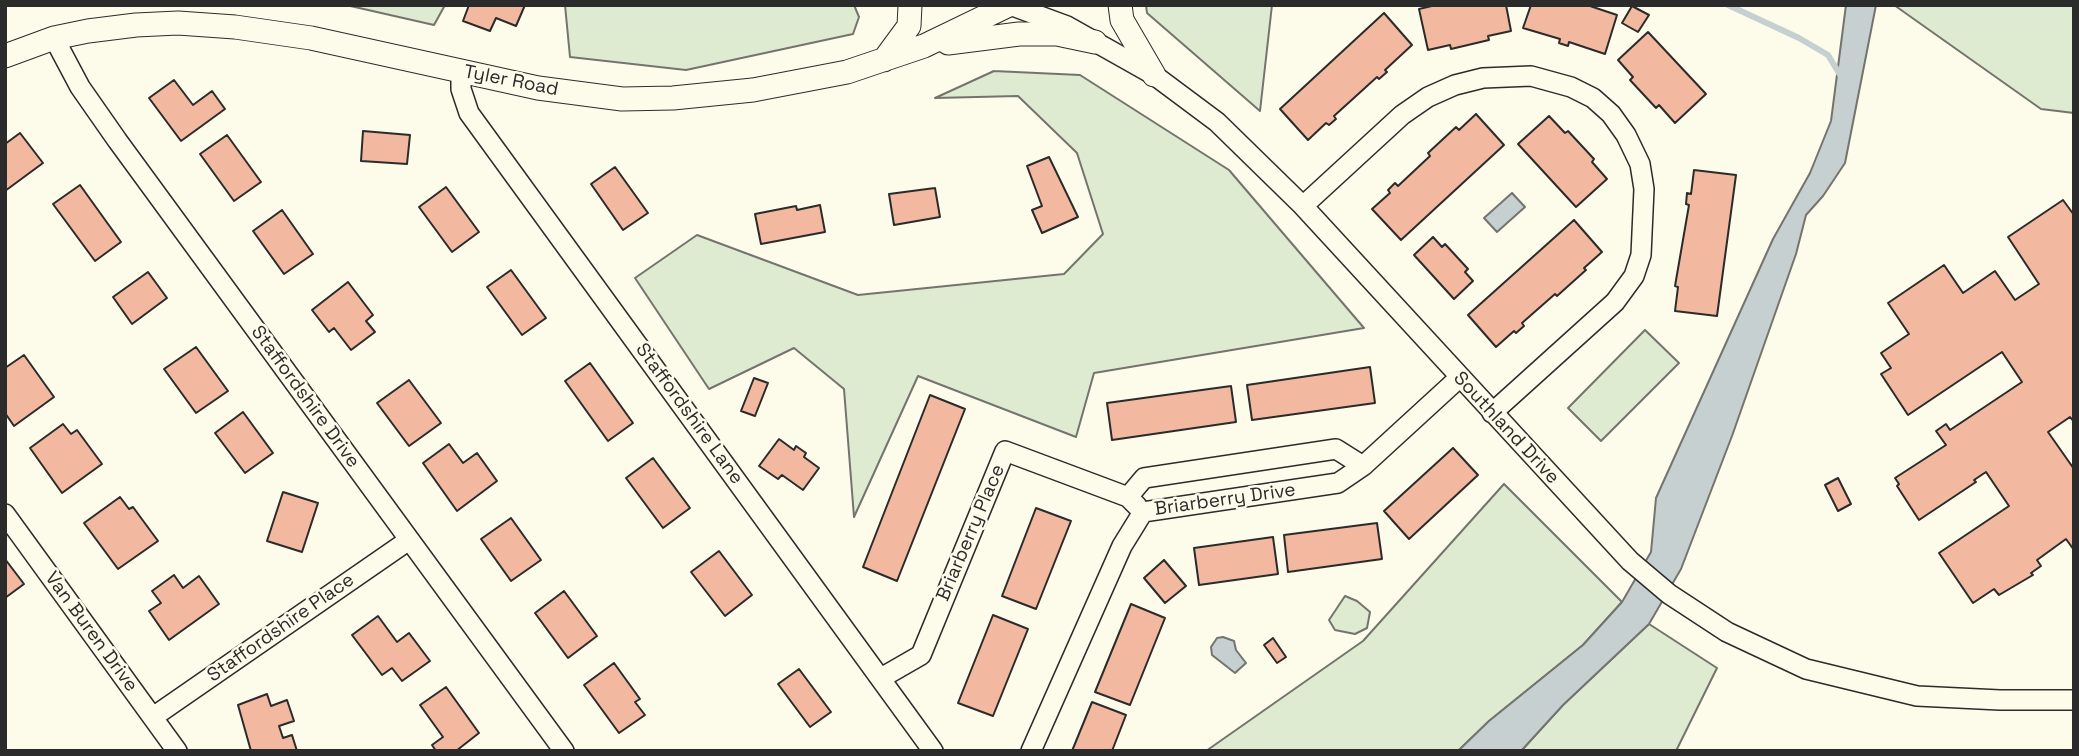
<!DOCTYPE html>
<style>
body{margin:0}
#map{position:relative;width:2079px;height:756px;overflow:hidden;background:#fdfbea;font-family:"Space Grotesk",sans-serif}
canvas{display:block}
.frame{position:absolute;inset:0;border:7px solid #2b2b2b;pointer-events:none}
</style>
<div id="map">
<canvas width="2079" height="756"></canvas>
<div class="frame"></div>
</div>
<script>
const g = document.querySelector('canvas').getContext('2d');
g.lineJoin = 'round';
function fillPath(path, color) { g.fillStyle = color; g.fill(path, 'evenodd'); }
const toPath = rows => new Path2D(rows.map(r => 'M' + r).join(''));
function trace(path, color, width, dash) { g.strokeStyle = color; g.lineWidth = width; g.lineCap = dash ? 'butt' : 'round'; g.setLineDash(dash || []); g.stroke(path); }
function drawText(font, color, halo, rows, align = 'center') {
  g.font = font + ' "Space Grotesk",sans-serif'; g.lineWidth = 5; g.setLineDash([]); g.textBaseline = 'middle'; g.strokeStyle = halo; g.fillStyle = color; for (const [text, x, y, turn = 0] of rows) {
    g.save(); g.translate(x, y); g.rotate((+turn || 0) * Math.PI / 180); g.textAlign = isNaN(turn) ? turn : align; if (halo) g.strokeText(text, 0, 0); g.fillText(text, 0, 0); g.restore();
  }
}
const green = toPath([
 [346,5,445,5,434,25,346,5],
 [565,5,854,5,859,17,853,34,686,70,570,57,565,5],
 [1146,5,1272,5,1260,111,1147,13,1146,5],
 [1894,5,2074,5,2074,113,2041,109,1894,5],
 [994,71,1080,75,1229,170,1364,328,1094,373,1076,437,918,376,854,517,844,389,794,348,709,389,635,278,697,235,858,295,1064,274,1103,234,1077,153,1018,96,935,98,994,71],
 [1645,330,1679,363,1601,441,1568,408,1645,330],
 [1504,484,1622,602,1583,645,1489,721,1458,751,1206,751,1363,641,1504,484],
 [1345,596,1357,601,1370,612,1367,628,1355,634,1335,630,1329,620,1345,596],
 [1649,624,1717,668,1676,751,1521,751,1563,705,1649,624]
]);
fillPath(green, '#deebd1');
trace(green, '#74746e', 2);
const water = toPath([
 [1846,5,1876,5,1845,163,1823,196,1806,215,1796,254,1732,436,1681,569,1649,624,1563,705,1521,751,1458,751,1489,721,1583,645,1622,602,1651,552,1656,498,1773,239,1810,173,1831,121,1846,5],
 [1512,193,1525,207,1497,232,1484,218,1512,193],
 [1223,637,1234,641,1236,650,1246,663,1235,673,1212,655,1211,647,1217,638,1223,637]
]);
fillPath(water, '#c7d0d0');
trace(water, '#74746e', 2);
trace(toPath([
 [1728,5,1799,38,1828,55,1842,78]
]), '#c7d0d0', 6);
const building = toPath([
 [469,5,525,5,516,26,496,18,490,31,463,21,469,5],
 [1436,5,1506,5,1511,31,1488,36,1489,40,1451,49,1450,45,1428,50,1419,9,1436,5],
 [1531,5,1587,5,1617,15,1605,54,1569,42,1568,46,1559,43,1560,39,1523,28,1531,5],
 [1632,6,1649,15,1638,32,1622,23,1632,6],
 [1384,13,1412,45,1385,70,1387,72,1379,79,1377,77,1334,116,1336,119,1329,125,1326,123,1308,140,1280,109,1384,13],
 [1648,32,1706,94,1675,123,1659,105,1656,108,1630,80,1633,77,1618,60,1648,32],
 [174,80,193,105,212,91,225,109,181,141,149,98,174,80],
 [1476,114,1504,145,1401,240,1372,209,1390,193,1388,190,1395,183,1398,186,1430,156,1428,153,1456,127,1459,130,1476,114],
 [1549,116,1565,133,1568,131,1594,159,1592,162,1607,179,1576,207,1518,144,1549,116],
 [363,131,410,135,407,164,361,161,363,131],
 [20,133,43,163,5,191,5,144,20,133],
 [227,135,261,182,234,201,200,154,227,135],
 [1049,157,1078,217,1042,233,1032,210,1042,206,1027,166,1049,157],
 [615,167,648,213,623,230,591,184,615,167],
 [1694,170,1736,175,1717,316,1675,311,1678,287,1675,286,1689,205,1686,204,1687,193,1691,194,1694,170],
 [80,185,121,242,95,261,53,204,80,185],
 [446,187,479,232,452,252,419,207,446,187],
 [935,188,940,217,894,225,889,194,935,188],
 [2063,200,2074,215,2074,422,2070,417,2048,432,2074,469,2074,550,2066,539,2037,560,2041,566,2031,573,2033,575,1999,595,1994,589,1973,603,1939,553,2009,506,1986,472,1974,480,1976,482,1919,520,1897,486,1899,484,1895,478,1946,445,1936,431,1946,424,1950,430,2022,382,2002,352,1908,415,1881,374,1891,368,1881,353,1909,334,1888,303,1944,265,1963,293,1995,271,2015,300,2039,284,2008,237,2063,200],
 [820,205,825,232,761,244,755,214,796,206,797,210,820,205],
 [282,210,313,254,284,274,253,231,282,210],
 [1574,220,1602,252,1584,268,1586,270,1557,296,1555,294,1522,323,1524,326,1516,333,1514,331,1496,347,1468,315,1574,220],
 [1433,237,1442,247,1445,244,1468,269,1465,272,1473,281,1454,299,1414,255,1433,237],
 [511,270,546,318,522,335,487,287,511,270],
 [148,272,167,298,132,324,113,297,148,272],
 [348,282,373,315,366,321,375,332,351,350,334,328,329,332,312,310,348,282],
 [196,347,228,391,196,413,164,369,196,347],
 [24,355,54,397,14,426,5,413,5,368,24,355],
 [590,363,633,423,608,441,565,381,590,363],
 [1370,367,1375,403,1252,420,1247,385,1370,367],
 [754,378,768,383,755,416,741,411,754,378],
 [409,380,441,423,409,446,377,403,409,380],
 [1231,386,1236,422,1112,440,1107,403,1231,386],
 [930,395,965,409,897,581,863,567,930,395],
 [243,412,273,453,245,473,215,433,243,412],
 [63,424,71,434,77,430,102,464,62,493,30,448,63,424],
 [779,439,794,450,796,446,806,453,804,457,819,468,803,490,782,475,778,479,759,466,779,439],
 [449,444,463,463,477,453,497,481,457,511,423,463,449,444],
 [1453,448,1478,475,1409,539,1384,511,1453,448],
 [653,458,690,508,663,528,626,478,653,458],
 [1838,478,1851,504,1838,511,1825,485,1838,478],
 [283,492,318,503,302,552,267,541,283,492],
 [120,497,129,509,133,507,158,541,118,569,84,523,120,497],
 [1036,508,1071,521,1036,609,1002,596,1036,508],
 [511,518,541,560,511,581,481,539,511,518],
 [1377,523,1382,559,1288,572,1284,535,1377,523],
 [1273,537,1278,574,1199,585,1194,548,1273,537],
 [719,551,752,595,725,616,691,572,719,551],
 [5,559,24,584,5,598,5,559],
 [1164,560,1186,586,1165,603,1144,578,1164,560],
 [174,575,183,588,199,576,219,604,169,640,149,611,161,603,152,591,174,575],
 [564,591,597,636,568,658,535,613,564,591],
 [1131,604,1165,618,1130,705,1095,692,1131,604],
 [993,615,1028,629,993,716,958,703,993,615],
 [378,616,397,642,409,633,430,661,402,681,392,668,382,675,352,635,378,616],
 [1273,638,1286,657,1277,663,1264,645,1273,638],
 [614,663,640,699,635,702,645,715,619,733,584,685,614,663],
 [799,669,831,712,810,727,778,684,799,669],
 [446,687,479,733,456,751,436,751,432,745,443,737,420,705,446,687],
 [267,694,271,706,287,700,294,721,279,726,283,738,292,735,297,751,251,751,238,705,267,694],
 [1092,702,1126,715,1112,751,1072,751,1092,702]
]);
fillPath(building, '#f2b8a0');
trace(building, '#2b2b2b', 2);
const minor = toPath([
 [1010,5,1067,26,1154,75,1217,122,1303,206,1630,561,1669,594,1727,632,1806,669,1917,696,2000,700,2074,700],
 [54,38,80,87,117,140,564,751],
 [461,72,461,89,469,113,933,751],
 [1303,206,1402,115,1428,97,1455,85,1483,78,1531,76,1571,87,1593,98,1611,114,1626,135,1640,164,1644,189,1641,255,1634,276,1615,302,1492,413],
 [1363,466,1459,378],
 [1128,497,1144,478,1336,449,1363,466,1338,483,1143,512],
 [5,514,177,751],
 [881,678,921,655,1005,451,1128,497,1137,506],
 [153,717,409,540],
 [1031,751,1122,546,1143,512]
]);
const tertiary = toPath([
 [1120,5,1122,20,1154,75],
 [948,43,1019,34,1057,34,1095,42],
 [5,56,54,38,88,31,136,25,178,23,235,27,311,38,538,88,622,99,673,98,753,90,847,72,924,46,1009,5],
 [884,60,909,26,910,5]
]);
trace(minor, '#2b2b2b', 22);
trace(tertiary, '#2b2b2b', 25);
trace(minor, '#fdfbea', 19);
trace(tertiary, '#fdfbea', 23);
drawText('19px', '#2b2b2b', '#fdfbea', [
 ["Tyler Road",511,81,11],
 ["Staffordshire Drive",305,397,54],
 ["Staffordshire Lane",689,414,54],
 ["Southland Drive",1506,428,47],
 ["Briarberry Drive",1225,500,-8],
 ["Briarberry Place",971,533,-67],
 ["Staffordshire Place",281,628,-35],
 ["Van Buren Drive",91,632,54]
]);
</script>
